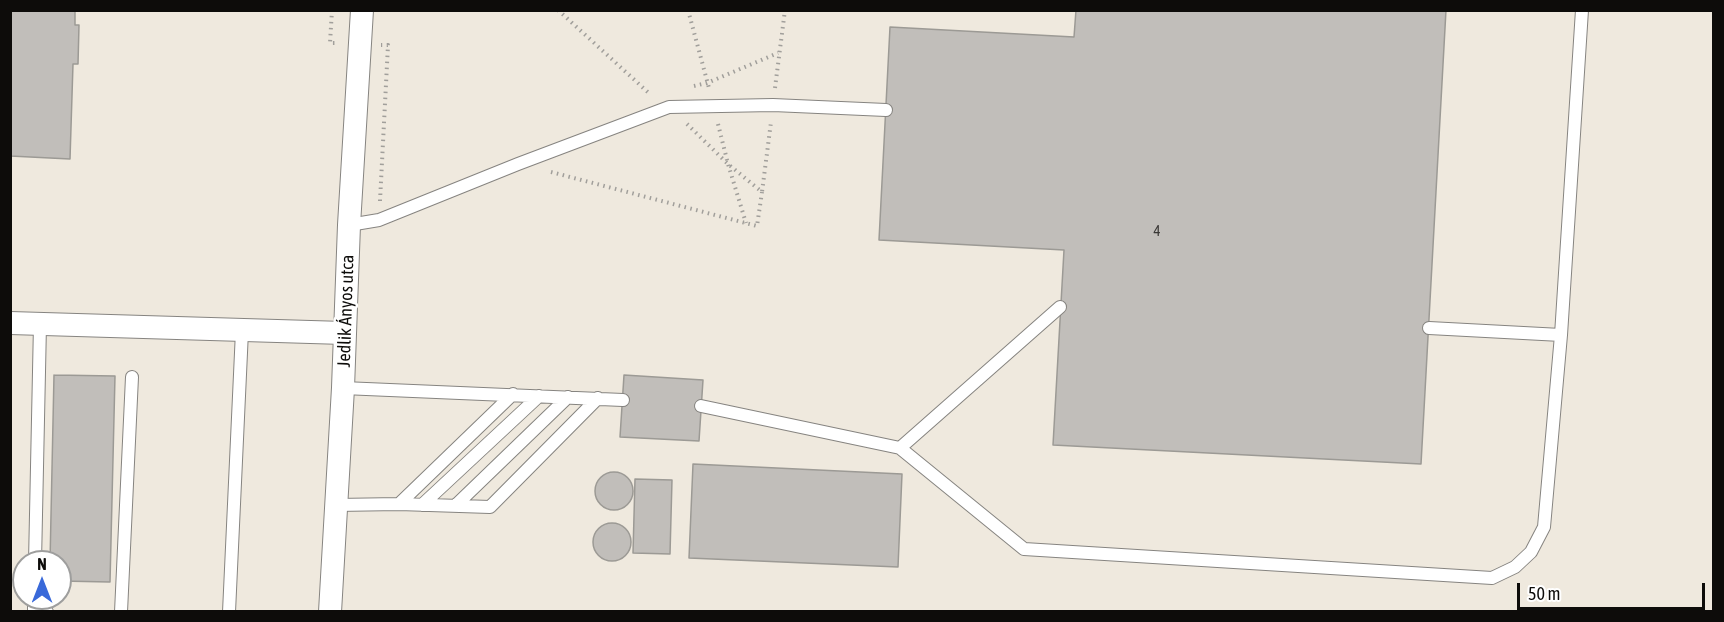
<!DOCTYPE html>
<meta charset="utf-8">
<style>
body{margin:0}
#map{position:relative;width:1724px;height:622px;overflow:hidden;background:#f8f5f1;font-family:"Asap Condensed",sans-serif}
canvas{display:block}
.frame{position:absolute;inset:0;border:12px solid #0d0c0a;pointer-events:none}
.north{position:absolute;left:12px;top:550px;width:60px;height:60px;box-sizing:border-box;background:#fff;border:2px solid #9e9e9d;border-radius:50%;rotate:0deg;font-size:16px;font-weight:700;line-height:24px;text-align:center;color:#0d0c0a}
.north::after{content:'';display:block;margin:auto;width:21px;height:27px;background:#3969d9;clip-path:polygon(50% 0,100% 100%,50% 72%,0 100%)}
.scale{position:absolute;left:1517px;top:583px;width:188px;height:27px;box-sizing:border-box;border:3px solid #0d0c0a;border-top:0;padding-left:8px;font-size:18px;line-height:21px;white-space:nowrap;color:#0d0c0a;-webkit-text-stroke:4px #fff;paint-order:stroke}
</style>
<div id="map">
<canvas width="1724" height="622"></canvas>
<div class="frame"></div>
<div class="north">N</div>
<div class="scale">50 m</div>
</div>
<script>
const g = document.querySelector('canvas').getContext('2d');
g.lineJoin = 'round';
function fillPath(path, color) { g.fillStyle = color; g.fill(path, 'evenodd'); }
const toPath = rows => new Path2D(rows.map(r => 'M' + r).join(''));
function trace(path, color, width, dash) { g.strokeStyle = color; g.lineWidth = width; g.lineCap = dash ? 'butt' : 'round'; g.setLineDash(dash || []); g.stroke(path); }
function drawText(font, color, halo, rows, align = 'center') {
  g.font = font + ' "Asap Condensed",sans-serif'; g.lineWidth = 5; g.setLineDash([]); g.textBaseline = 'middle'; g.strokeStyle = halo; g.fillStyle = color; for (const [text, x, y, turn = 0] of rows) {
    g.save(); g.translate(x, y); g.rotate((+turn || 0) * Math.PI / 180); g.textAlign = isNaN(turn) ? turn : align; if (halo) g.strokeText(text, 0, 0); g.fillText(text, 0, 0); g.restore();
  }
}
fillPath(toPath([
 [10,11,1713,11,1713,611,11,611],
 [24,562,60,562,60,598,24,598]
]), '#efe9de');
const building = toPath([
 [10,10,75,10,75,25,79,25,78,64,73,64,70,159,10,156,10,10],
 [1076,10,1446,10,1421,464,1053,445,1064,250,879,240,890,27,1074,37,1076,10],
 [54,375,115,376,110,582,60,581,60,562,50,562,54,375],
 [624,375,703,380,699,441,620,437,624,375],
 [693,464,902,474,898,567,689,558,693,464],
 '595 491a19 19 0 1 1 38 0a19 19 0 1 1-38 0Z',
 [635,479,672,480,670,554,633,553,635,479],
 '593 542a19 19 0 1 1 38 0a19 19 0 1 1-38 0Z'
]);
fillPath(building, '#c1beba');
trace(building, '#9c9a95', 1.5);
const lane = toPath([
 [349,225,379,220,518,164,669,107,773,105,886,110],
 [1429,328,1561,335],
 [343,388,623,400],
 [701,406,900,448,1024,549,1492,578,1515,567,1531,552,1544,527,1561,335,1582,10],
 [900,448,1060,307],
 [399,504,513,394],
 [336,505,399,504,490,507,598,398],
 [422,505,539,396],
 [456,505,568,397],
 [35,562,40,324],
 [34,598,34,611,47,612],
 [121,612,132,377],
 [229,612,242,331]
]);
const street = toPath([
 [10,323,344,333],
 [330,612,343,388,349,225,362,10]
]);
trace(lane, '#868480', 14);
trace(street, '#868480', 24);
trace(toPath([
 [332,10,330,43,338,43],
 [558,10,651,95],
 [688,10,709,88],
 [694,86,707,83,778,53],
 [775,88,785,10],
 [687,124,728,164,762,192,771,122],
 [718,124,728,164,746,223],
 [551,172,757,226,762,192],
 [380,201,388,45,381,45]
]), '#a19f9b', 4, [1.5, 4.5]);
trace(lane, '#fff', 12);
trace(street, '#fff', 22);
drawText('15px', '#3a3836', null, [
 ["4",1157,231]
]);
drawText('18px', '#0d0c0a', '#fff', [
 ["Jedlik Ányos utca",346,311,-88]
]);
</script>
